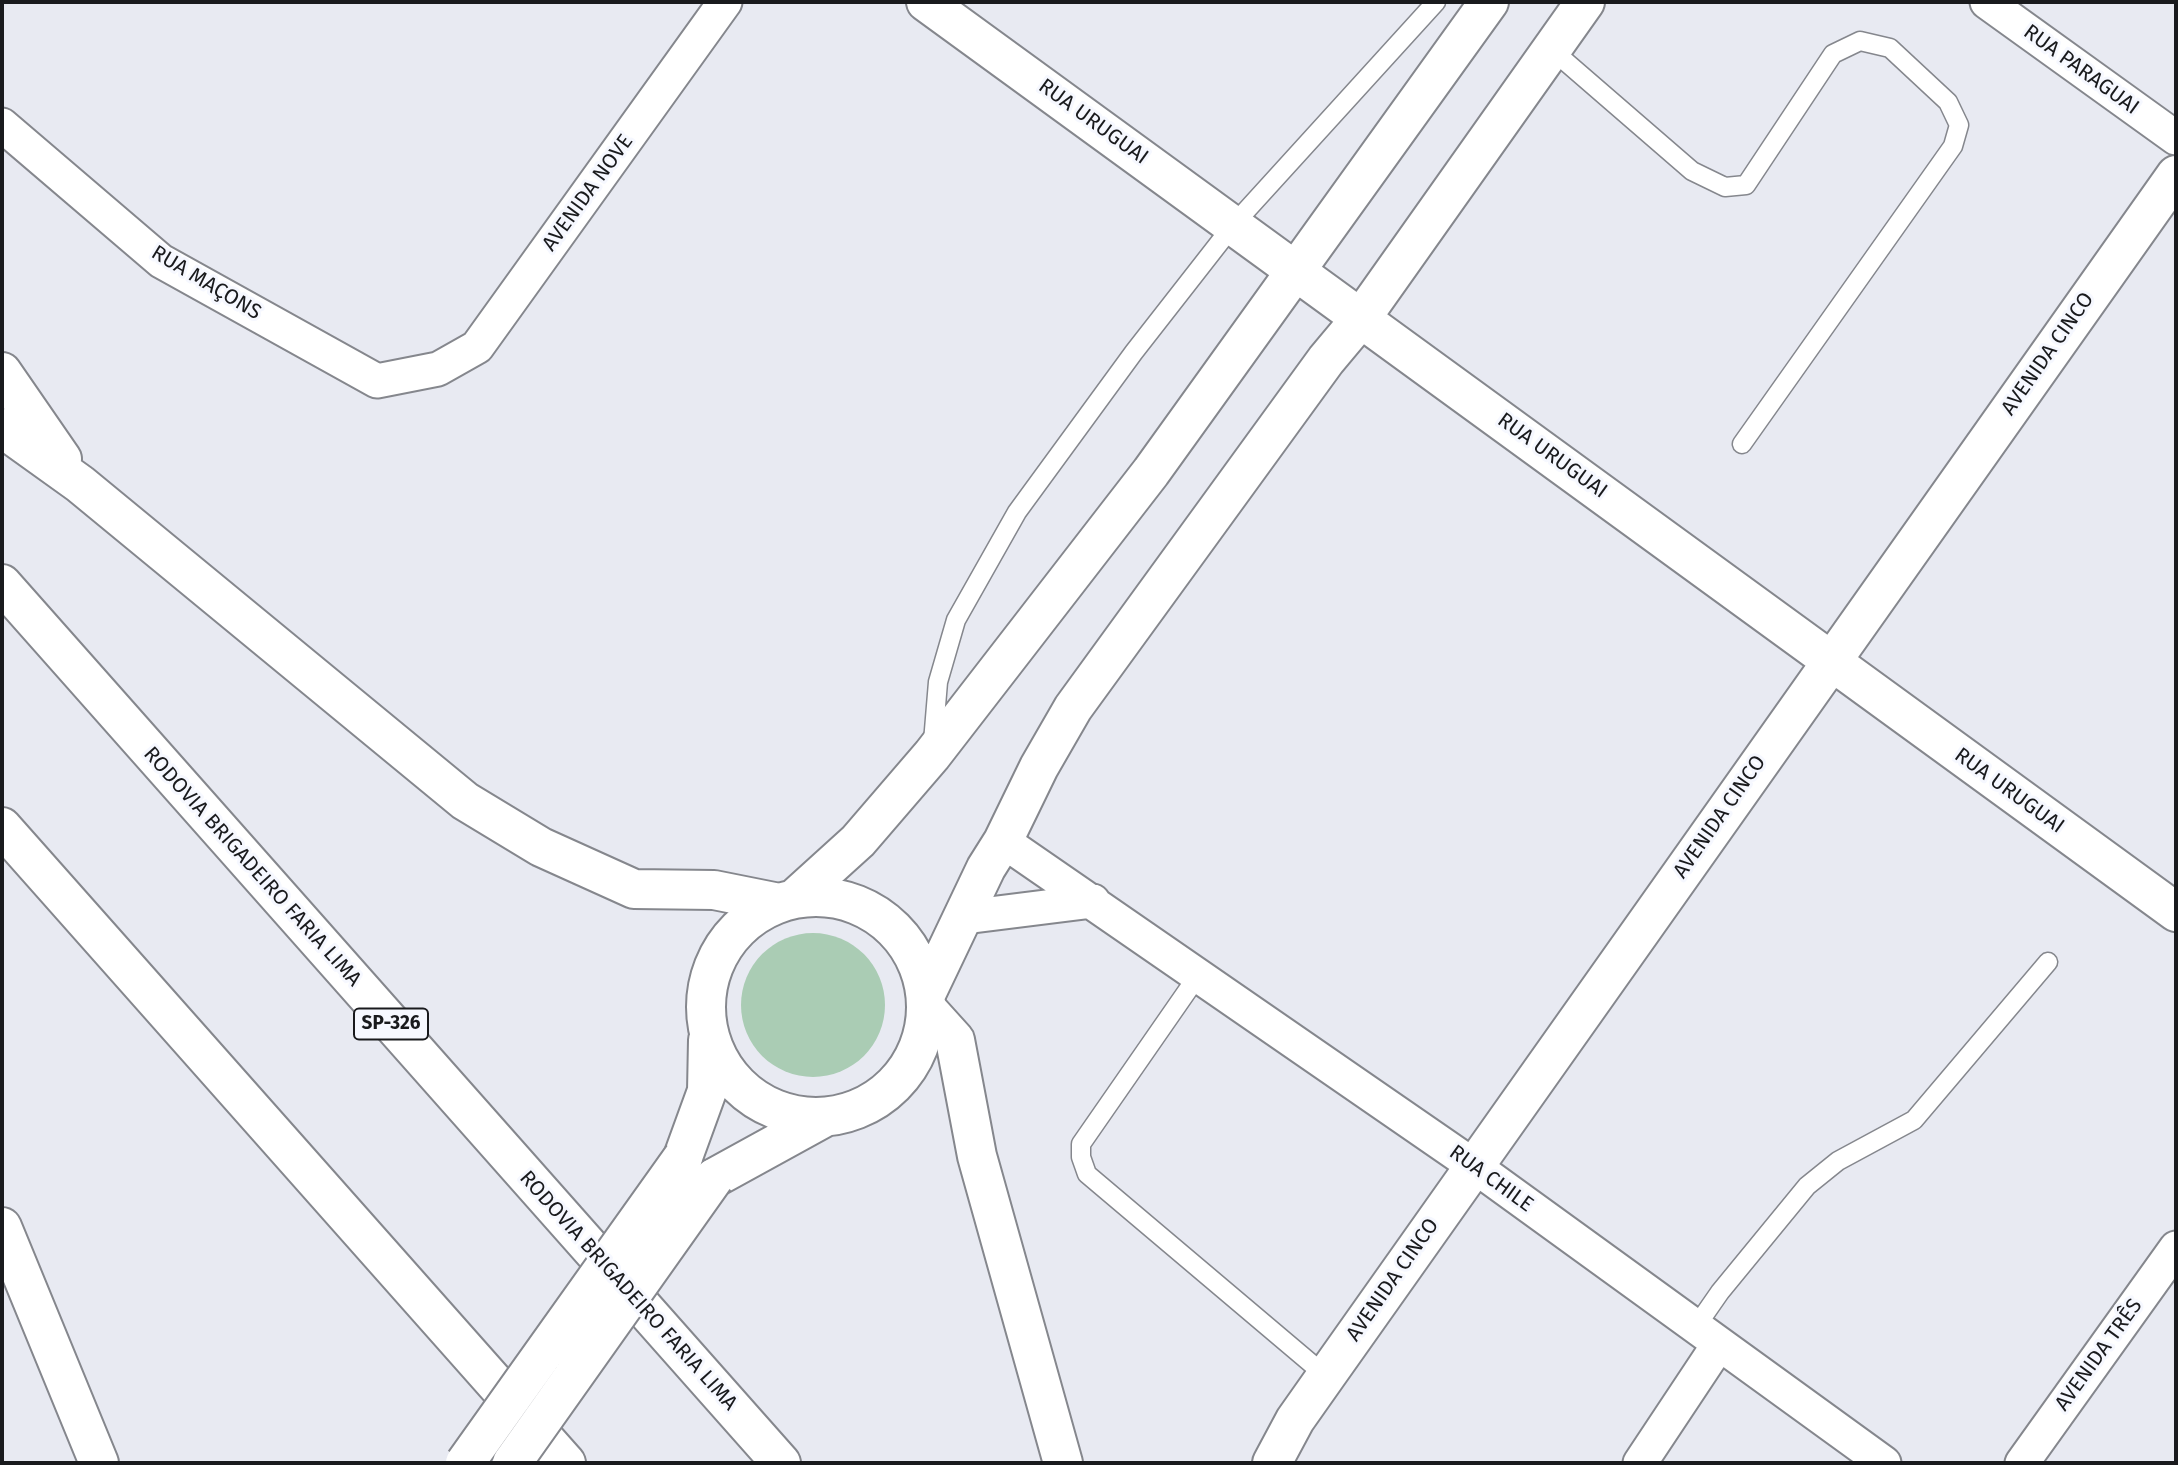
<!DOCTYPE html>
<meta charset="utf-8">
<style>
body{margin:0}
#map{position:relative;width:2178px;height:1465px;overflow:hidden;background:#e8eaf2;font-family:"Fira Sans",sans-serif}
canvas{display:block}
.frame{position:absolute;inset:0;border:4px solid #191a1d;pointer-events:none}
</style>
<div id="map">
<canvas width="2178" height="1465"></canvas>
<div class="frame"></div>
</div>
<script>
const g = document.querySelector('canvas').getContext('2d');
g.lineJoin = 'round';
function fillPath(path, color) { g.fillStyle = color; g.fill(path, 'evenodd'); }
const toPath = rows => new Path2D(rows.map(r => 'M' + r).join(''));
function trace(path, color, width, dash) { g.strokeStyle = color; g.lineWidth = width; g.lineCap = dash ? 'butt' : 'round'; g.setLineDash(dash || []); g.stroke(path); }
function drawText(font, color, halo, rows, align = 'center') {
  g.font = font + ' "Fira Sans",sans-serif'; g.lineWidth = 6; g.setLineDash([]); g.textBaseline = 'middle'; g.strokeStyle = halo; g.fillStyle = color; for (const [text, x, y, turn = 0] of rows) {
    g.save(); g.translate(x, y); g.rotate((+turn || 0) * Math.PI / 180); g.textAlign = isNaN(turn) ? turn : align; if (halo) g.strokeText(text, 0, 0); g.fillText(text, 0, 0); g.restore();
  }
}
fillPath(toPath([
 '741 1005a72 72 0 1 1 144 0a72 72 0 1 1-144 0Z'
]), '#aaccb4');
const service = toPath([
 [1551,49,1692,171,1725,187,1746,185,1833,54,1860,41,1890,48,1948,102,1959,125,1953,146,1742,444],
 [933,742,938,682,956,620,1017,512,1134,352,1234,224,1436,2],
 [1199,974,1081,1144,1081,1157,1087,1174,1326,1376],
 [1695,1328,1720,1292,1807,1186,1838,1161,1914,1120,2048,962]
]);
const minor = toPath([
 [1987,2,2176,138],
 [2,125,161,261,377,381,438,369,477,347,725,2],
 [1003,841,1474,1166,1884,1463],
 [965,917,1093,901],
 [1640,1463,1719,1344],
 [2022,1463,2176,1248]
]);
const tertiary = toPath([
 [926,2,2176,912],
 [1272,1463,1295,1420,1326,1376,2176,175]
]);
const secondary = toPath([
 '706 1007a110 110 0 1 1 220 0a110 110 0 1 1-220 0Z',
 [794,899,858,841,932,755,1151,472,1489,2],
 [926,994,986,868,1003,841,1039,767,1073,708,1326,360,1362,317,1585,2],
 [683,1157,707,1091,708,1040],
 [714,1178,825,1117]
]);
const motorway = toPath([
 [2,372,62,459],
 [2,428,80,484,465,801,541,847,634,889,714,890,774,902],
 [2,584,781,1463],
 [2,827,566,1463],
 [927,1009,955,1040,977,1156,1063,1463],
 [2,1227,99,1463]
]);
trace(service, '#85878d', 21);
trace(minor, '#85878d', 37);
trace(tertiary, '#85878d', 42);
trace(secondary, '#85878d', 42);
trace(motorway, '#85878d', 42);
trace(service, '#fff', 18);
trace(minor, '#fff', 33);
trace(tertiary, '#fff', 38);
trace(secondary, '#fff', 38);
trace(motorway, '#fff', 38);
const secondaryBridge = toPath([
 [465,1463,683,1157],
 [512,1463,714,1178]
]);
trace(secondaryBridge, '#85878d', 42, []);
trace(secondaryBridge, '#fff', 38);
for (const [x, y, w] of [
 [391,1024,74]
]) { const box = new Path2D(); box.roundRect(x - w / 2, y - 15.5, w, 31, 5); g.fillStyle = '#f6f8ff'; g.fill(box); trace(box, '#191a1d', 2); }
drawText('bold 19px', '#191a1d', null, [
 ["SP-326",391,1024]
]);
drawText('21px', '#191a1d', '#f6f8ff', [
 ["RUA PARAGUAI",2081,70,36],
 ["RUA URUGUAI",1093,122,36],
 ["AVENIDA NOVE",588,193,-54],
 ["RUA MAÇONS",206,283,31],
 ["AVENIDA CINCO",2048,354,-55],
 ["RUA URUGUAI",1552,456,36],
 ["RUA URUGUAI",2009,791,36],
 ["AVENIDA CINCO",1720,817,-55],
 ["RODOVIA BRIGADEIRO FARIA LIMA",252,867,48],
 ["RUA CHILE",1491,1179,36],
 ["AVENIDA CINCO",1393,1280,-55],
 ["RODOVIA BRIGADEIRO FARIA LIMA",628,1291,48],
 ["AVENIDA TRÊS",2099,1355,-54]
]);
</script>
